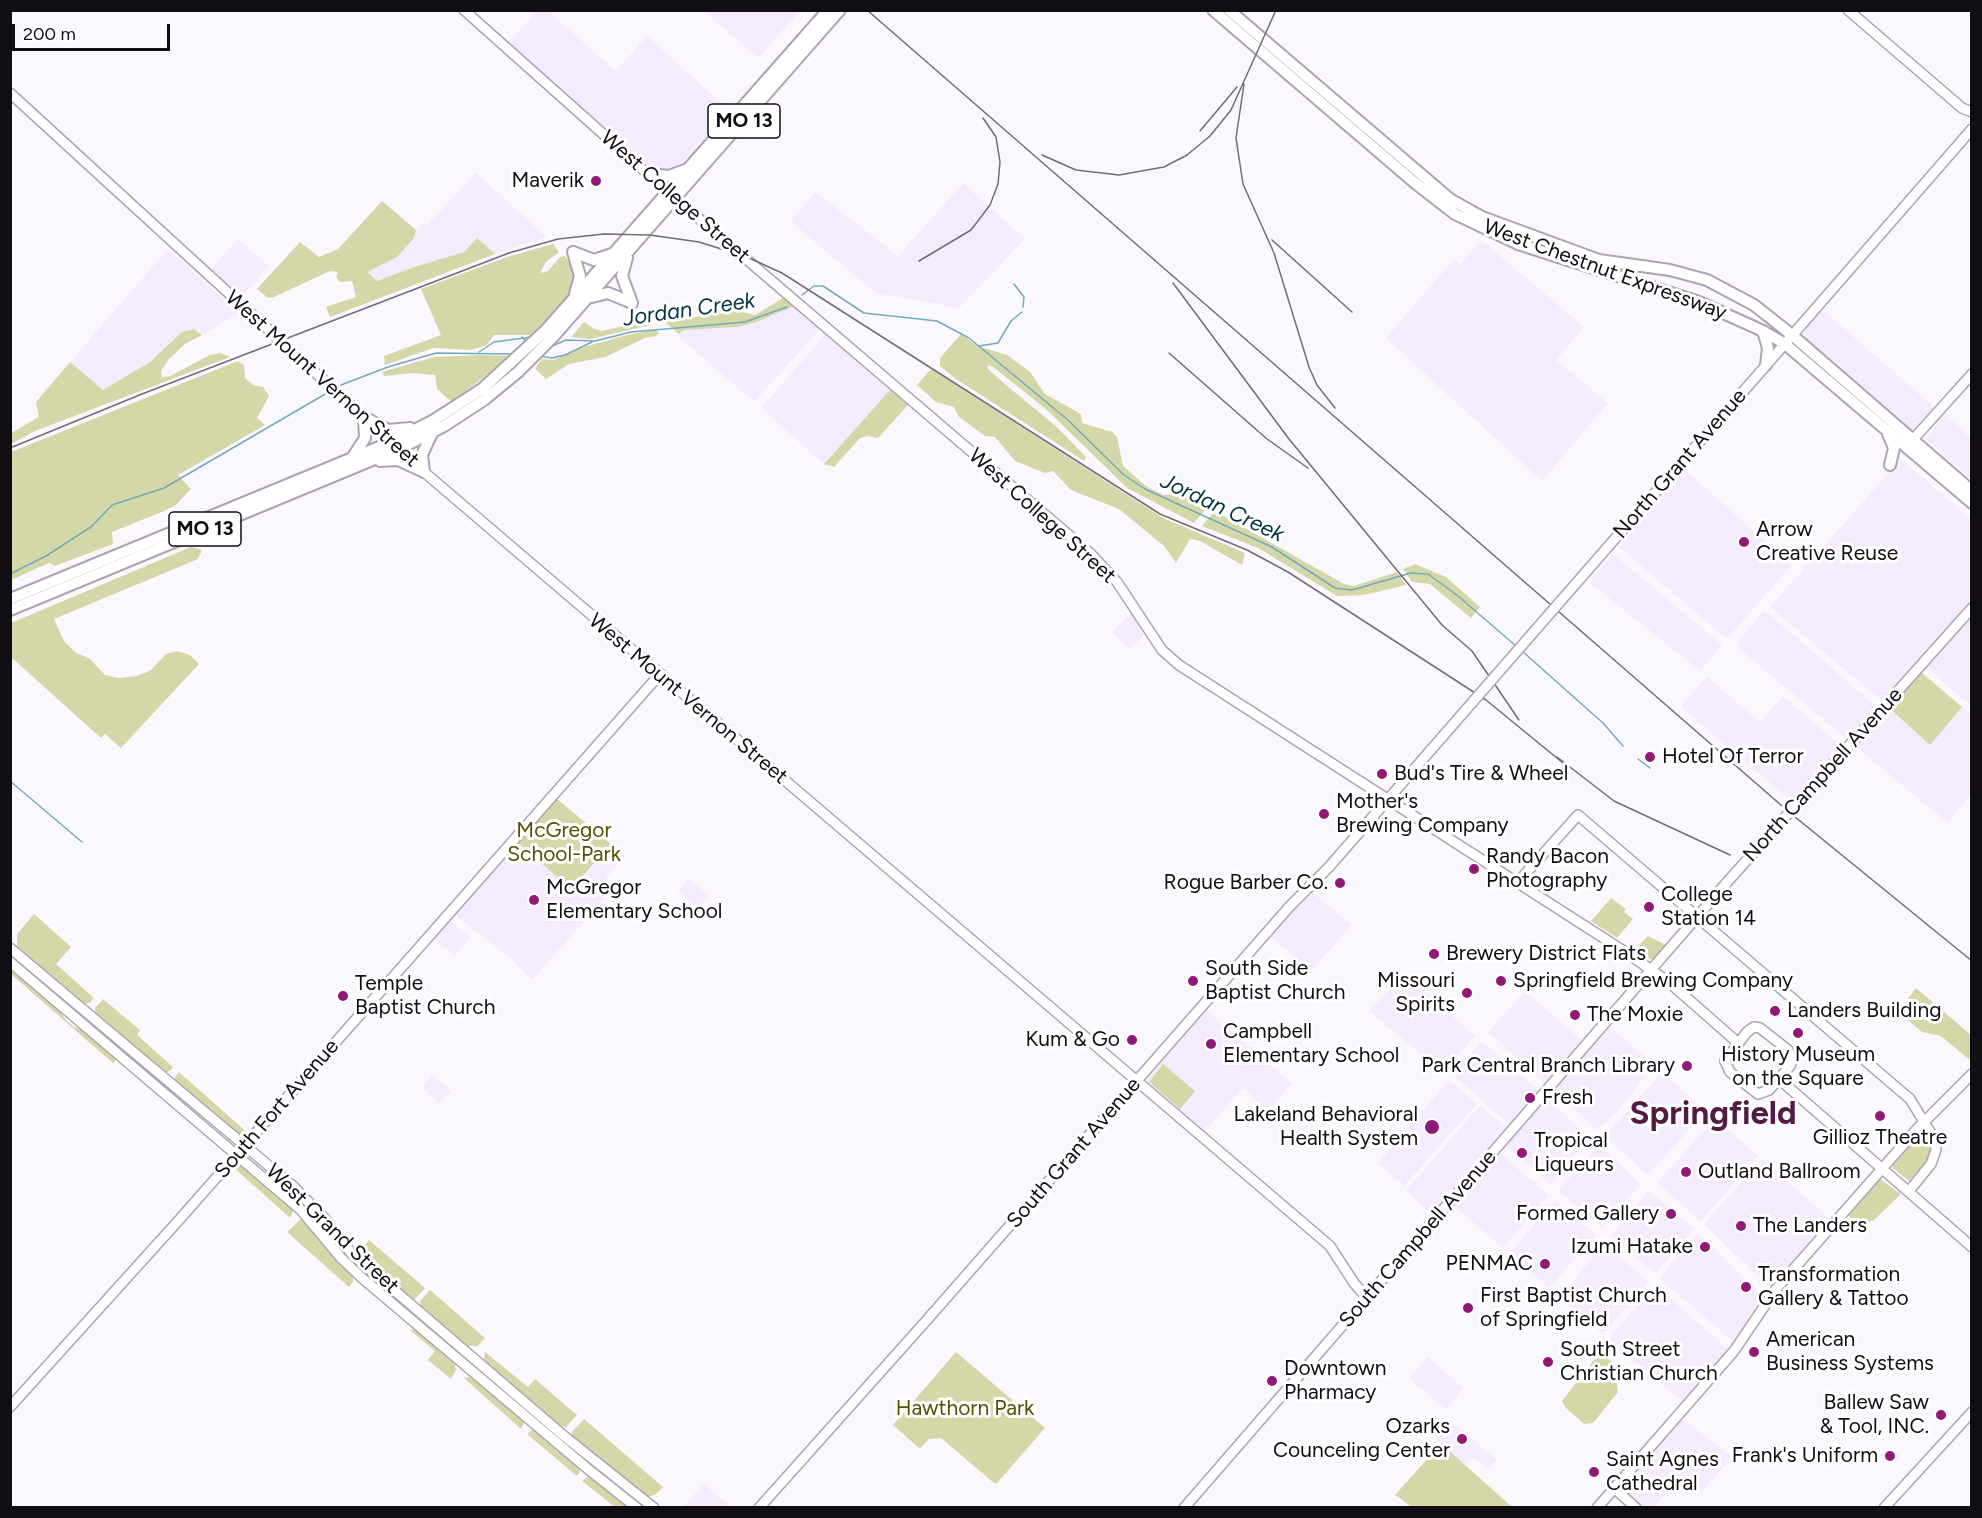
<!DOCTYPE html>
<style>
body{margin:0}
#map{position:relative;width:1982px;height:1518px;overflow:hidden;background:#fbf7ff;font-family:Figtree,sans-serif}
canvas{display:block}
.frame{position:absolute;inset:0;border:12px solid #100d13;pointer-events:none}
.scale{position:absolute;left:12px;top:24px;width:158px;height:27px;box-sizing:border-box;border:3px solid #100d13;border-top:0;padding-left:8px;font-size:18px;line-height:21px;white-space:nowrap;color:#100d13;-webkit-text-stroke:4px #fff;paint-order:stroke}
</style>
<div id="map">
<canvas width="1982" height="1518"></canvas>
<div class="frame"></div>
<div class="scale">200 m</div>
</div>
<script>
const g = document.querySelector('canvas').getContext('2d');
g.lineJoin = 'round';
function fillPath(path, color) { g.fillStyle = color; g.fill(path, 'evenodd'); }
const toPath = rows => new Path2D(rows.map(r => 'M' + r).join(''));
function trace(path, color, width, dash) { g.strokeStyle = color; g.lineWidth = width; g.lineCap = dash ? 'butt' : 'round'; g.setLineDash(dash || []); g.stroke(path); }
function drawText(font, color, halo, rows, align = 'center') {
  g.font = font + ' Figtree,sans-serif'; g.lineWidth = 6; g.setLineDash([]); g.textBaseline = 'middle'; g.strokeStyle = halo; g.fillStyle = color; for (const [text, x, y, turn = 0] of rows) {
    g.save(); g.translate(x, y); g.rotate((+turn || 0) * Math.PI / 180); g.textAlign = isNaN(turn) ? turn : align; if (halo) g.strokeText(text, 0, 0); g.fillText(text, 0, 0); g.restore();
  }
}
fillPath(toPath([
 [537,11,548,11,616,71,647,36,729,110,676,171,655,172,508,43],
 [704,11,800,11,758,58],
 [476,173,547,237,495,254,477,238,464,252,411,268,378,282,366,272,397,257,423,222,427,225],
 [963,183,1025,239,959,308,896,296,878,295,790,221,816,192,898,256],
 [238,239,269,266,242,298,211,269],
 [1481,240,1584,327,1556,360,1608,403,1542,481,1386,338,1454,259,1460,264],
 [168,249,239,313,202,335,194,329,150,362,103,390,70,362],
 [794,306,820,329,754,402,678,336,683,330,736,327,754,323],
 [1820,311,1824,311,1933,406,1933,410,1915,430,1910,429,1806,341,1805,329],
 [825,335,890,390,824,464,761,408],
 [1946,415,1971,438,1971,479,1925,439],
 [1901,459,1971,519,1971,604,1882,701,1770,607],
 [1685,470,1792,565,1727,639,1619,547],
 [1613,554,1721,644,1722,646,1700,671,1589,582],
 [1763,612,1768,613,1876,706,1877,708,1848,740,1737,647,1738,641],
 [1132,614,1144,635,1130,649,1112,633,1128,616],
 [1971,615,1971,706,1926,667],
 [1707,677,1760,722,1783,696,1842,747,1795,800,1790,800,1682,708,1683,703],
 [1962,707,1971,715,1971,794,1948,823,1856,747,1889,708,1930,745],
 [517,842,571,889,611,844,625,856,606,878,615,887,532,980,514,961,455,915],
 [689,878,709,896,698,909,678,891],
 [1312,892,1352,925,1311,971,1270,936],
 [449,920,470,937,455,956,432,937],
 [1405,973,1475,1036,1443,1073,1369,1011],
 [1525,991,1584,1042,1547,1085,1488,1032],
 [1206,1009,1292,1084,1268,1111,1243,1088,1203,1133,1145,1081],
 [1607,1027,1613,1029,1654,1065,1617,1112,1597,1130,1553,1089],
 [1482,1041,1540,1092,1511,1126,1452,1074],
 [1662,1072,1706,1111,1648,1175,1605,1136],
 [432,1074,451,1091,439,1104,422,1087],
 [1449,1080,1477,1104,1404,1186,1378,1163],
 [1546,1098,1555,1103,1558,1109,1590,1138,1550,1184,1506,1145],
 [1480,1105,1507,1129,1432,1215,1406,1191],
 [1715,1118,1758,1156,1701,1221,1657,1183],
 [1599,1145,1641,1184,1602,1227,1558,1190],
 [1498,1152,1549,1195,1503,1248,1453,1205],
 [1762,1159,1830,1219,1769,1287,1704,1224],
 [1649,1191,1694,1229,1655,1274,1611,1235],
 [1555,1200,1596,1235,1549,1288,1509,1254],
 [1698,1233,1763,1297,1734,1342,1659,1278],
 [1604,1244,1649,1282,1603,1334,1559,1297],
 [1655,1285,1728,1349,1683,1402,1608,1339],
 [1428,1357,1463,1388,1446,1410,1409,1378],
 [1449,1419,1497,1460,1488,1470,1473,1457,1466,1465,1434,1437],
 [1683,1419,1732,1457,1702,1492,1682,1476,1654,1507,1642,1507,1622,1487],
 [704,1484,731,1507,683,1507]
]), '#f5ebff');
fillPath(toPath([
 [382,201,416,230,414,238,397,257,367,272,377,281,411,268,464,252,477,238,495,254,330,317,326,307,356,297,352,281,340,282,336,277,338,272,330,271,274,297,268,298,257,289,300,242,319,257,338,249],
 [553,244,559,252,546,262,540,273,548,271,560,257,565,256,574,269,575,280,570,294,532,335,494,335,487,345,471,350,433,348,385,365,384,356,441,335,421,289,507,257],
 [783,298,794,306,754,323,736,327,684,330,679,334,660,318,662,315,695,317,737,311,755,315],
 [646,321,651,325,590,339,571,337,584,322,594,329,602,331],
 [194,329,202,335,185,344,168,360,161,371,162,377,170,376,210,355,220,353,230,357,35,431,11,444,11,433,39,417,36,402,70,362,103,390,150,362,182,332],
 [656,330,659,333,656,336,645,338,605,357,569,364,546,379,535,368,542,359,554,360,584,347,631,334],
 [961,334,977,346,1007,355,1030,372,1045,394,1081,414,1082,423,1112,432,1117,437,1123,466,1146,486,1163,495,1186,493,1199,498,1208,507,1194,523,1127,488,1047,410,993,367,987,365,988,369,1006,385,1057,427,1086,457,1084,461,956,379,940,366,940,358],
 [480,355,511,356,452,402,437,389,435,375,413,373,384,376,382,372,434,357],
 [238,361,244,365,245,378,253,385,263,387,269,396,257,418,265,425,178,475,191,489,176,505,164,511,112,532,113,544,55,566,49,563,11,580,11,452],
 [931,369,1163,518,1245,553,1242,565,1200,541,1190,539,1176,563,1164,546,1119,509,1071,490,1053,471,1045,473,1015,461,995,437,985,436,959,417,954,407,936,402,917,385],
 [890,390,908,405,878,438,868,436,860,438,834,467,824,464],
 [1215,511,1344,584,1354,586,1397,572,1406,585,1364,595,1337,596,1258,548,1202,526],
 [191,547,202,550,198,559,54,619,64,641,76,653,89,658,105,675,119,678,137,676,150,671,166,654,177,651,190,655,199,664,121,748,105,734,101,738,11,657,11,623],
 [1415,564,1446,577,1480,607,1471,618,1430,584,1412,582,1403,569],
 [1921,672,1962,707,1930,745,1889,708],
 [556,798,611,844,571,889,517,842],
 [1611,898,1626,909,1624,912,1633,919,1617,938,1591,921],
 [34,914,71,947,56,964,94,998,90,1003,84,1004,17,947,17,934],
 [1648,936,1666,945,1652,960,1635,949],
 [11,966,56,1004,65,1019,74,1027,84,1029,116,1056,114,1064,11,974],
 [1916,988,1971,1035,1971,1061,1941,1036,1922,1032,1898,1012],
 [103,999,140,1030,137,1035,173,1067,170,1071,164,1073,95,1014,95,1008],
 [1163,1064,1195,1091,1180,1109,1149,1082],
 [179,1072,249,1134,241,1136,234,1134,175,1083,175,1077],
 [1921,1134,1926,1134,1931,1142,1930,1158,1909,1181,1893,1168,1893,1165],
 [242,1165,294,1209,290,1218,232,1166],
 [1880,1179,1901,1194,1874,1220,1863,1224,1852,1222,1849,1220,1850,1214],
 [302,1218,353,1275,353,1282,349,1287,287,1232],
 [369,1240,425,1288,415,1299,408,1299,360,1256,360,1251],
 [430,1290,485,1338,478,1346,464,1346,421,1308,420,1301],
 [415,1329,454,1362,456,1370,451,1379,428,1360,435,1351,410,1330],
 [485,1352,528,1387,535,1379,577,1415,566,1427,557,1426,487,1365,484,1359],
 [956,1352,1045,1428,997,1483,994,1483,941,1438,929,1439,920,1449,893,1425],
 [1597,1356,1605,1356,1614,1364,1618,1392,1593,1423,1584,1424,1565,1407,1562,1401],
 [469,1377,475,1379,522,1419,524,1423,521,1429,464,1378],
 [584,1419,663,1487,655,1495,647,1497,572,1438,572,1432],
 [532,1430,538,1432,578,1466,580,1472,577,1476,527,1434],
 [1445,1447,1512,1507,1412,1507,1395,1495,1437,1448],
 [587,1477,592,1477,631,1507,615,1507,582,1481]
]), '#d4d7a8');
trace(toPath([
 [1014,284,1024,297,1023,307],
 [802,295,814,286,823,286,864,313,937,321,969,338,1069,421,1124,475,1145,489,1272,547,1335,588,1352,590,1411,573,1428,574,1458,596,1516,646],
 [522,337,527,343],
 [979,346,998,343,1011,321,1022,312],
 [550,347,566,340,595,341,631,332,745,322,787,307],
 [479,352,494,342,531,337],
 [540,356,552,358,565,355,592,342],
 [341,385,388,367,436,353,514,354],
 [10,574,46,556,91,527,112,505,164,488,327,393],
 [1522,651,1603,723,1623,746],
 [1638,759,1650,768],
 [10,781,82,842]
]), '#74aabc', 1.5);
const secondary = toPath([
 [464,10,676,199,1091,554,1117,582,1162,650,1179,665,1630,955,1671,984,1737,1042],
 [1848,10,1962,108,1972,112],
 [10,93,424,472,1330,1246,1354,1283,1367,1298],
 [1909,444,1972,374],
 [1674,471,1972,129],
 [1517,883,1578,815,1910,1099,1935,1140,1936,1150,1931,1164,1909,1191],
 [10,948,294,1187,325,1219,352,1254,564,1436,654,1508],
 [10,962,301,1210,341,1258,362,1278,588,1469,637,1508],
 [1760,1028,1788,1050,1792,1060,1790,1066,1769,1090,1758,1094,1730,1072,1725,1061,1747,1032,1754,1027,1760,1028],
 [1779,1079,1972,1247],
 [10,1407,179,1220,660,674],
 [1614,1488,1636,1508],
 [759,1508,926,1321,1290,906,1329,867,1443,736],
 [1184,1508,1729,880,1972,608],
 [1597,1508,1734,1351,1776,1289,1918,1128,1972,1074],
 [1884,1508,1972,1412]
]);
const primary = toPath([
 [1213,10,1415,183,1455,214,1518,244,1699,302,1763,331,1785,344,1972,503],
 [1229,10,1450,199,1482,217,1599,260,1670,270,1707,280,1754,305,1792,335,1972,491],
 [648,174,669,176,685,170],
 [573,252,580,276,575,294],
 [573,252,594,260,612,254],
 [627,258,622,276,632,303],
 [592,297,608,293,630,302],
 [1763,331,1768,348,1766,365],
 [364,417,388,430,410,428],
 [1888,434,1894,448,1890,465],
 [354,455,365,438,364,417],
 [380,461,398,460,424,472],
 [424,472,422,455,432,433],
 [10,599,391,442,434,420,482,389,545,331,828,10],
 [10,610,399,449,444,426,484,400,518,372,554,336,840,10]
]);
trace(secondary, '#aca3b4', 12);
trace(primary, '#aca3b4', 14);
trace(secondary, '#fff', 9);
trace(primary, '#fff', 10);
trace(toPath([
 [867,10,1789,812,1972,961],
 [1244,84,1236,138,1243,184,1274,253,1309,367,1317,385,1335,408],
 [1200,131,1237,87],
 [1042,155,1076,170,1119,175,1164,167,1187,155,1210,136,1231,110,1276,10],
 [1272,240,1352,312],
 [919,261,971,230,990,205,998,184,1000,162,996,137,983,118],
 [1173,283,1289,439,1442,625,1472,651,1519,720],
 [1169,353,1267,439,1308,468],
 [10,448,142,394,509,253,558,239,604,234,650,235,699,242,747,257,782,273,1160,514,1247,550,1288,572,1486,700,1563,763],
 [1557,757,1614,801,1730,855]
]), '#716d74', 1.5);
const secondaryBridge = toPath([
 [1443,736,1674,471]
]);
trace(secondaryBridge, '#aca3b4', 12, []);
trace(secondaryBridge, '#fff', 9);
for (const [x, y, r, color] of [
 [596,181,6,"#911976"],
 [1744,542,6,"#911976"],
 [1650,757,6,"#911976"],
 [1382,774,6,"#911976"],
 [1324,814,6,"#911976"],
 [1474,869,6,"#911976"],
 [1340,883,6,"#911976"],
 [534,900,6,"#911976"],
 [1649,907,6,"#911976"],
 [1434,954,6,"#911976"],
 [1193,981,6,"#911976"],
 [1501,981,6,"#911976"],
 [1467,993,6,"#911976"],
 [343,996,6,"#911976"],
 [1775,1011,6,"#911976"],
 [1575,1015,6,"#911976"],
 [1798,1033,6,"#911976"],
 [1132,1040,6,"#911976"],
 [1211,1044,6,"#911976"],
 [1687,1066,6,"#911976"],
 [1530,1098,6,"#911976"],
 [1880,1116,6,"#911976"],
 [1432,1127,8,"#911976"],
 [1522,1153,6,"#911976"],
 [1686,1172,6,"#911976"],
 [1671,1214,6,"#911976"],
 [1741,1226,6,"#911976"],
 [1705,1247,6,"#911976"],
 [1545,1264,6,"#911976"],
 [1746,1287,6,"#911976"],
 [1468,1308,6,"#911976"],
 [1754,1352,6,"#911976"],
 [1548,1362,6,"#911976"],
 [1272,1381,6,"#911976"],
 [1941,1415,6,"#911976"],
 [1462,1439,6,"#911976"],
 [1890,1456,6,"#911976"],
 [1594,1472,6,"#911976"]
]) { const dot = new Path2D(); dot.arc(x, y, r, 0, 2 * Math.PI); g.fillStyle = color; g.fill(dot); trace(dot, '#fff', 2); }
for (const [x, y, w] of [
 [744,121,72],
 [205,529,72]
]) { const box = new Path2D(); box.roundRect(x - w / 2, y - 17, w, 34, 4.5); g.fillStyle = '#fff'; g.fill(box); trace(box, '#100d13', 1.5); }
drawText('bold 20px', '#100d13', null, [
 ["MO 13",744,121],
 ["MO 13",205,529]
]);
drawText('21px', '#100d13', '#fff', [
 ["Maverik",584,181,"right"],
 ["Arrow",1756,530],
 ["Creative Reuse",1756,554],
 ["Hotel Of Terror",1662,757],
 ["Bud's Tire & Wheel",1394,774],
 ["Mother's",1336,802],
 ["Brewing Company",1336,826],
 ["Randy Bacon",1486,857],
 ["Photography",1486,881],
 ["Rogue Barber Co.",1328,883,"right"],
 ["McGregor",546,888],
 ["Elementary School",546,912],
 ["College",1661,895],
 ["Station 14",1661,919],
 ["Brewery District Flats",1446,954],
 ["South Side",1205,969],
 ["Baptist Church",1205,993],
 ["Missouri",1455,981,"right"],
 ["Spirits",1455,1005,"right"],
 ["Springfield Brewing Company",1513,981],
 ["Temple",355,984],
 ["Baptist Church",355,1008],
 ["Landers Building",1787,1011],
 ["The Moxie",1587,1015],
 ["Campbell",1223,1032],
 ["Elementary School",1223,1056],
 ["Kum & Go",1120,1040,"right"],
 ["History Museum",1798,1055,"center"],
 ["on the Square",1798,1079,"center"],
 ["Park Central Branch Library",1675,1066,"right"],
 ["Fresh",1542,1098],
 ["Lakeland Behavioral",1418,1115,"right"],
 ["Health System",1418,1139,"right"],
 ["Gillioz Theatre",1880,1138,"center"],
 ["Tropical",1534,1141],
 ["Liqueurs",1534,1165],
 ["Outland Ballroom",1698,1172],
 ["Formed Gallery",1659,1214,"right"],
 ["The Landers",1753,1226],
 ["Izumi Hatake",1693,1247,"right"],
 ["PENMAC",1533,1264,"right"],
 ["Transformation",1758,1275],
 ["Gallery & Tattoo",1758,1299],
 ["First Baptist Church",1480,1296],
 ["of Springfield",1480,1320],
 ["American",1766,1340],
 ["Business Systems",1766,1364],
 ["South Street",1560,1350],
 ["Christian Church",1560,1374],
 ["Downtown",1284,1369],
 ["Pharmacy",1284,1393],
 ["Ballew Saw",1929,1403,"right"],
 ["& Tool, INC.",1929,1427,"right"],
 ["Ozarks",1450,1427,"right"],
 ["Counceling Center",1450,1451,"right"],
 ["Frank's Uniform",1878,1456,"right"],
 ["Saint Agnes",1606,1460],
 ["Cathedral",1606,1484]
], 'left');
drawText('21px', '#100d13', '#fff', [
 ["West College Street",675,197,41],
 ["West Chestnut Expressway",1605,270,20],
 ["West Mount Vernon Street",322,379,42],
 ["North Grant Avenue",1680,464,-49],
 ["West College Street",1042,516,42],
 ["West Mount Vernon Street",688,699,40],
 ["North Campbell Avenue",1823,775,-48],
 ["South Fort Avenue",277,1109,-49],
 ["South Grant Avenue",1074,1153,-49],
 ["West Grand Street",332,1229,44],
 ["South Campbell Avenue",1418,1239,-49]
]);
drawText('21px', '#515201', '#fff', [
 ["McGregor",564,831],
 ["School-Park",564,855],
 ["Hawthorn Park",965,1409]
]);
drawText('italic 22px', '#003442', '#fff', [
 ["Jordan Creek",689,310,-8],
 ["Jordan Creek",1222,508,25]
]);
drawText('bold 33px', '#531a44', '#fff', [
 ["Springfield",1713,1114]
]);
</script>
